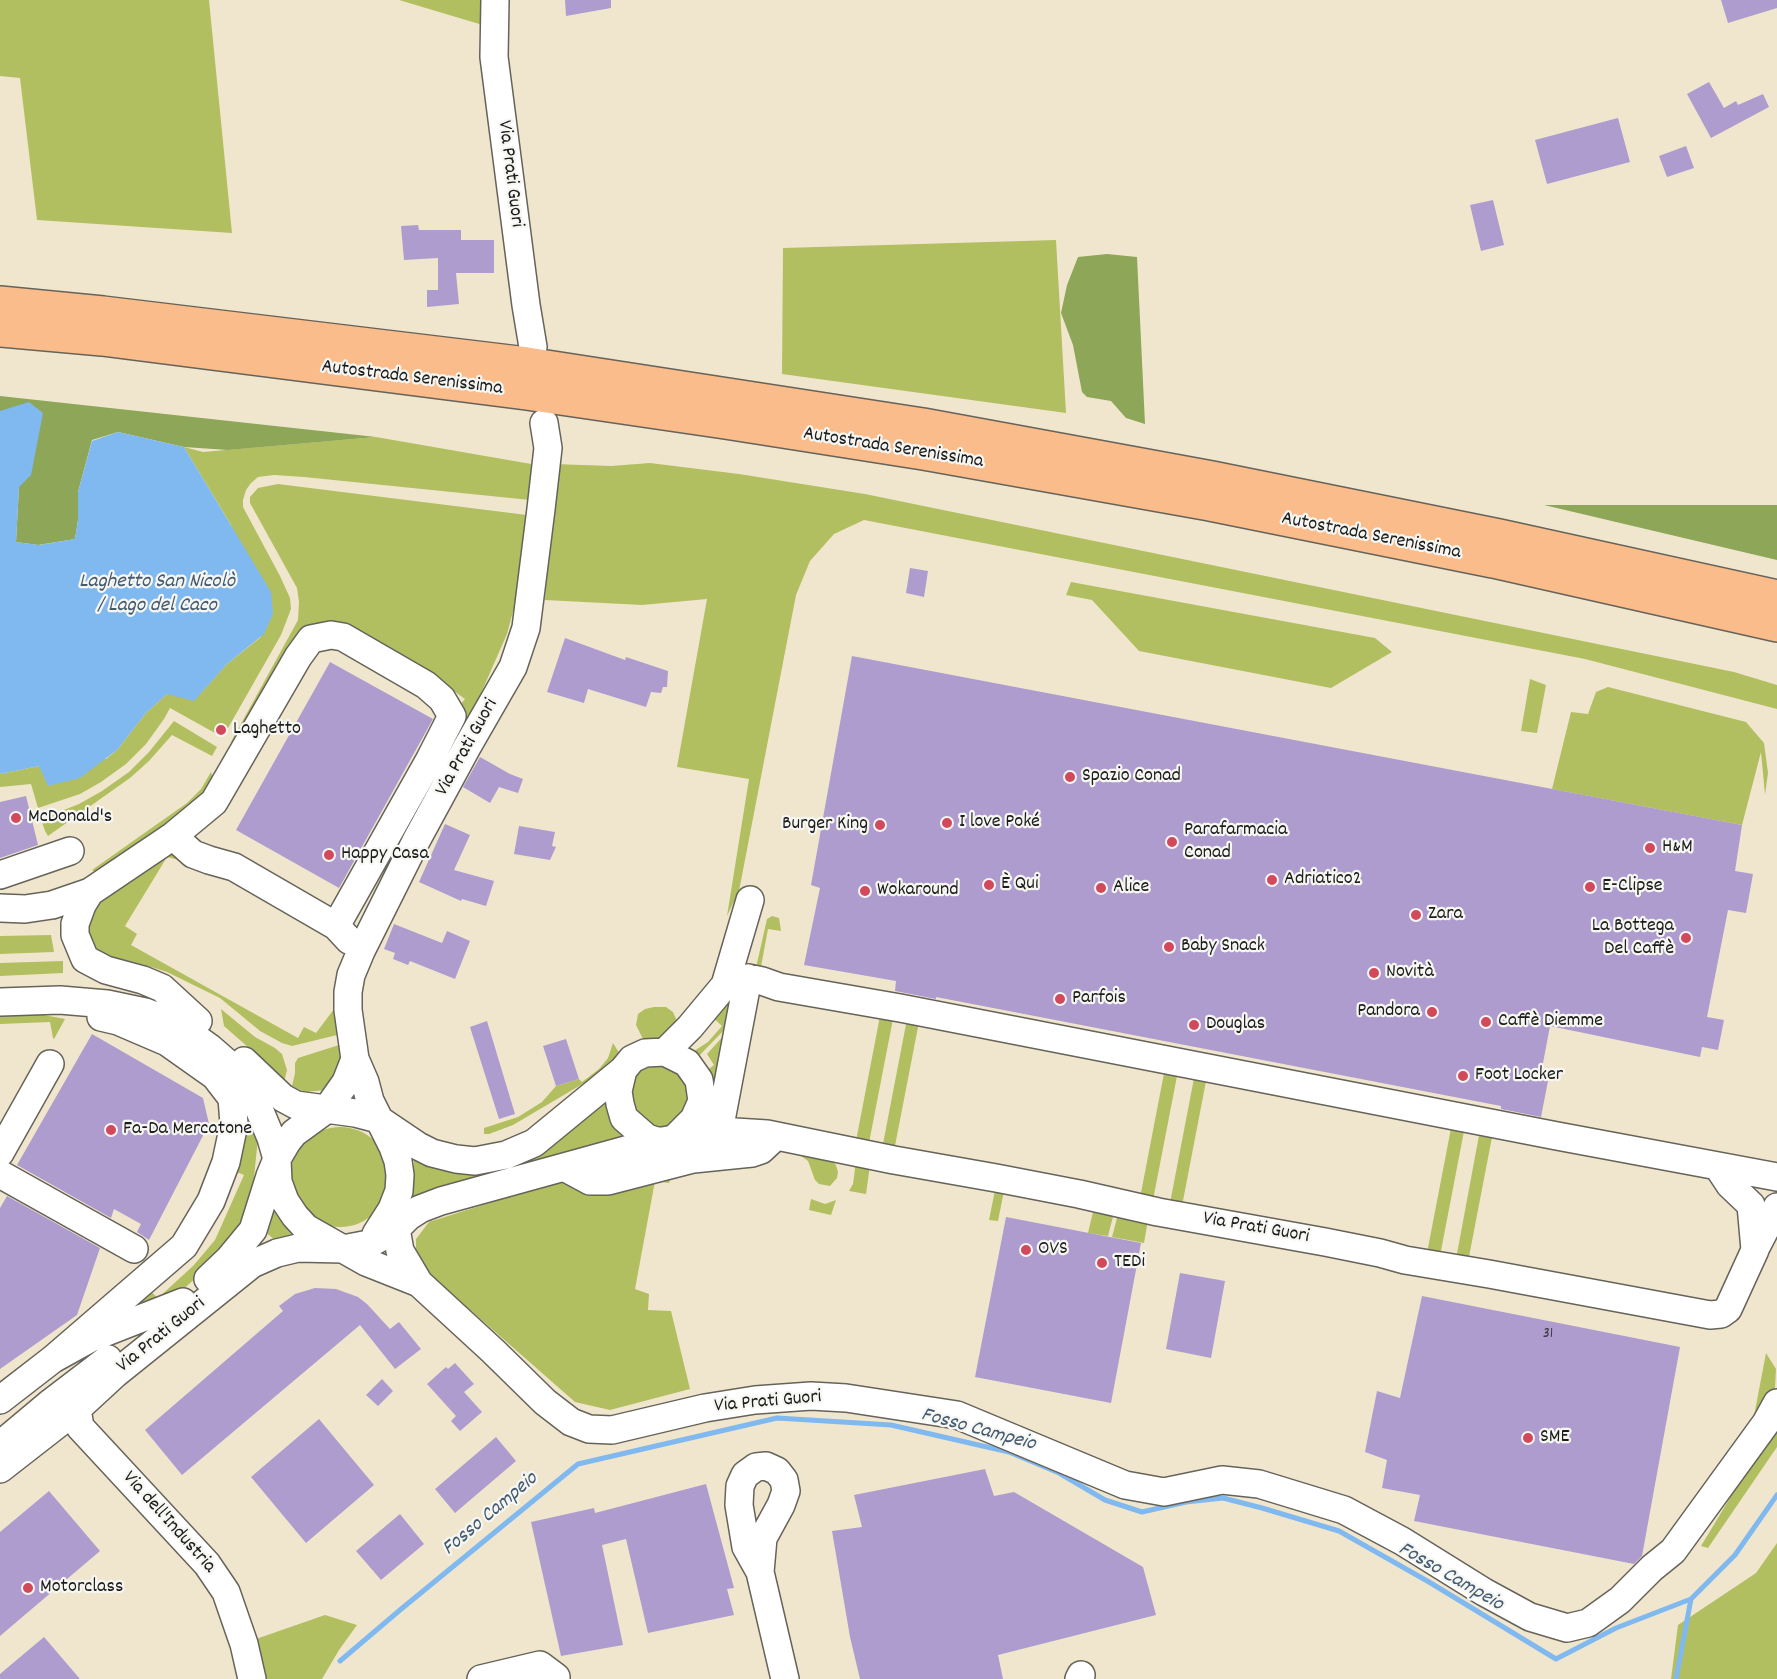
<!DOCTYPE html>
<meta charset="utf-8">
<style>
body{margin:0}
canvas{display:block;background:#f0e6cd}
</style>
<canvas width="1777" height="1679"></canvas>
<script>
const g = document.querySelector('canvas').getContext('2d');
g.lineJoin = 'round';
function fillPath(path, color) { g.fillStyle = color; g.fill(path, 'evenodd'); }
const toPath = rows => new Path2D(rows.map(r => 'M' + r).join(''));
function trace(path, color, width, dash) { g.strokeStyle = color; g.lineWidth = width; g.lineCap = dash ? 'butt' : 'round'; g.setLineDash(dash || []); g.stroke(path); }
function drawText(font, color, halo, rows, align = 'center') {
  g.font = font + ' Dekko,sans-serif'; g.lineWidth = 4.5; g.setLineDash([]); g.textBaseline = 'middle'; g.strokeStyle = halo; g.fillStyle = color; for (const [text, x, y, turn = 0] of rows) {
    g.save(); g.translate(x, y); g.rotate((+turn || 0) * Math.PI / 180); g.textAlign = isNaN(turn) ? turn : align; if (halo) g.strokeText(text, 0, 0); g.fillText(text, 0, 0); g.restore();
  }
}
fillPath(toPath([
 [0,0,209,0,232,233,37,220,20,78,0,76],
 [399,0,486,0,486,26],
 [1056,240,1066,413,782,374,783,248],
 [376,437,537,465,530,500,304,477,274,475,258,477,251,483,246,490,243,500,243,507,280,576,290,598,291,609,281,635,228,728,220,724,215,733,170,708,164,719,146,744,126,764,101,782,80,794,38,808,31,784,0,787,0,774,39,766,106,759,117,750,146,713,167,694,168,684,199,695,227,664,261,637,231,525,184,447,203,452],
 [650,463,739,474,865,494,1734,672,1777,685,1777,709,1585,659,864,520,834,534,810,561,796,595,739,891,727,916,749,779,677,767,707,599,642,605,545,600,554,464,611,466],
 [278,484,527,515,515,604,507,634,482,691,487,695,477,709,457,729,460,705,465,699,444,684,334,626,238,747,231,742,298,620,299,602,297,588,250,503,250,497,258,488],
 [1071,582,1375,638,1392,652,1331,688,1139,651,1092,600,1066,595],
 [1530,679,1546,685,1537,733,1521,731],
 [1608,687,1746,722,1764,743,1768,773,1765,795,1761,752,1742,825,1552,789,1571,712,1588,714,1596,692],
 [174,721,217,747,212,756,172,735,149,761,130,778,48,836,45,831,41,819,79,804,102,791,129,772,149,752],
 [211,772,213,778,200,801,97,873,92,870,187,803,201,789],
 [173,852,180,854,179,860,167,857,125,926,137,934,131,945,298,1038,304,1027,316,1033,334,1009,337,1035,292,1046,282,1043,260,1031,220,998,167,972,145,965,96,954,85,940,89,909,161,855],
 [772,916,779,918,781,931,768,929,760,972,755,972,767,919],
 [51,935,54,952,0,954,0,936],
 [63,961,63,973,0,976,0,963],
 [733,990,726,1028,696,1059,691,1053,708,1042,722,1026,710,1015],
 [654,1007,666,1007,673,1012,677,1021,674,1030,513,1125,489,1134,484,1134,484,1128,518,1117,542,1102,556,1086,579,1079,582,1082,599,1069,608,1058,613,1043,621,1056,644,1041,636,1025,638,1014,645,1009],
 [221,1009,255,1037,275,1048,282,1054,287,1070,284,1082,249,1048,224,1026],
 [0,1011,33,1013,65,1019,54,1039,53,1038,50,1022,0,1024],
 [880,1016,893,1019,868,1148,855,1146],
 [907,1019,919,1022,894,1151,882,1149],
 [727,1032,714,1107,705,1072,714,1065,707,1054],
 [339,1045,342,1057,338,1070,325,1090,305,1092,292,1086,295,1073,295,1063,298,1058],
 [661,1063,688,1079,690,1111,663,1129,652,1128,634,1116,629,1086,634,1076,641,1069,651,1065],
 [1165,1068,1178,1071,1153,1200,1140,1198],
 [1195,1073,1207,1076,1182,1206,1170,1203],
 [232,1076,258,1138,252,1197,240,1233,197,1277,181,1291,108,1326,149,1290,158,1298,193,1266,215,1240,244,1175,229,1169,240,1101],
 [609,1095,632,1139,412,1197,414,1158,450,1169],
 [1452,1123,1465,1126,1440,1256,1427,1253],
 '290 1177a50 50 0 1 1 100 0a50 50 0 1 1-100 0Z',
 [1480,1130,1493,1132,1468,1262,1456,1259],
 [789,1150,829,1158,836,1165,838,1172,837,1178,830,1186,819,1184,815,1180,808,1161,801,1156],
 [853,1162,870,1165,866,1194,849,1191,853,1184,855,1169],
 [672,1175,669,1183,655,1181,635,1289,649,1294,648,1310,671,1311,690,1389,610,1410,575,1402,427,1272,416,1251,416,1239,429,1222,565,1179],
 [995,1190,1004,1191,998,1221,989,1220],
 [811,1199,825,1204,836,1200,831,1215,809,1210],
 [271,1207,285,1227,293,1237,276,1241,263,1230],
 [1104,1211,1114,1213,1108,1236,1088,1233,1093,1212,1100,1214],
 [1118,1214,1148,1220,1144,1243,1112,1237],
 [1766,1353,1776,1369,1775,1388,1754,1416],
 [1777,1420,1777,1447,1708,1548,1701,1546],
 [1777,1543,1777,1679,1671,1679,1678,1625,1756,1573],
 [325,1615,357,1625,339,1650,322,1679,266,1679,256,1639]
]), '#b2bf61');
fillPath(toPath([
 [1107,254,1137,257,1145,424,1126,418,1111,401,1087,397,1082,392,1073,345,1061,313,1067,285,1078,257],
 [0,396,376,437,228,450,184,447,118,432,92,440,78,492,78,520,75,539,38,545,16,542,19,487,0,411],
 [1544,505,1777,505,1777,560]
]), '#8da657');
fillPath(toPath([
 [29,402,43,413,31,475,19,487,16,542,39,545,75,539,78,520,78,492,92,441,118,432,184,447,271,592,273,614,264,634,227,664,194,701,167,694,146,713,117,750,105,759,80,778,48,786,39,766,0,774,0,411]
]), '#80b8f0');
trace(toPath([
 [340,1661,400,1610,578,1464,777,1418,891,1425,1009,1452,1059,1473,1105,1500,1142,1512,1186,1502,1223,1498,1262,1508,1339,1531,1429,1582,1556,1659,1616,1628,1691,1599],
 [1676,1679,1691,1599,1735,1555,1777,1495]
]), '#80b8f0', 5);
fillPath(toPath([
 [565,0,611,0,611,8,566,16],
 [1721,0,1777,0,1777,8,1728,23],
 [1709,82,1724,108,1736,101,1738,105,1763,94,1769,107,1711,138,1687,94],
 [1618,118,1630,162,1547,184,1535,140],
 [1686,146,1694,168,1667,177,1659,156],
 [1493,200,1504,245,1481,251,1470,205],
 [418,225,419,230,461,230,461,240,494,240,494,273,456,273,459,304,427,307,427,290,438,290,438,258,404,260,401,226],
 [910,568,928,571,924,597,906,593],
 [565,638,625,660,626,657,668,671,667,687,663,687,661,693,651,692,646,707,588,689,584,703,547,692],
 [852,656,1742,825,1735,871,1753,874,1746,913,1728,910,1707,1017,1724,1020,1718,1050,1702,1047,1700,1057,1550,1026,1540,1079,1548,1081,1541,1117,1501,1109,1501,1106,936,997,936,999,895,991,896,981,804,965,820,888,811,885],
 [330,662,433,719,339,888,236,830],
 [480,757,510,774,523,779,518,793,499,787,490,803,463,787],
 [26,796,38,845,0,858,0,802],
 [445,824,470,835,454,870,494,881,486,906,462,899,461,901,419,882],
 [519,826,555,832,552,846,556,847,550,860,514,854],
 [394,924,442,943,447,931,470,941,455,979,410,961,408,965,393,959,395,953,384,949],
 [487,1021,515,1114,499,1119,470,1027],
 [92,1034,203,1098,209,1124,149,1240,137,1232,141,1224,114,1209,111,1218,17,1165],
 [566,1039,579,1079,556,1086,543,1046],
 [7,1196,100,1248,77,1315,0,1369,0,1208],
 [1006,1217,1141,1243,1111,1403,975,1377],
 [1180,1273,1225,1281,1211,1358,1166,1349],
 [315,1288,336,1289,358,1297,367,1304,390,1329,399,1322,421,1349,395,1369,360,1325,182,1475,145,1430,283,1311,279,1306,295,1294],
 [1422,1296,1680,1347,1642,1556,1634,1564,1414,1521,1420,1495,1382,1488,1387,1460,1365,1452,1377,1391,1400,1398],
 [455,1363,474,1384,464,1392,482,1412,460,1431,451,1421,456,1416,427,1384,446,1367,448,1369],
 [382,1379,393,1391,378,1406,366,1395],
 [319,1419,374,1485,306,1543,251,1477],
 [496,1437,516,1461,455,1513,435,1489],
 [985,1469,994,1496,1014,1492,1143,1567,1156,1615,998,1655,1003,1679,860,1679,850,1637,832,1531,862,1527,854,1495],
 [706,1484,734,1588,727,1589,734,1615,648,1633,626,1539,602,1545,623,1645,561,1656,531,1522,594,1508,595,1513],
 [49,1491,100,1551,0,1636,0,1532],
 [400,1514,424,1544,381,1580,356,1551],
 [44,1637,80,1679,0,1679,0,1674]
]), '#ae9ccf');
const minor = toPath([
 [495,0,494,57,526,305,533,347],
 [173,836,193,854,209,860,234,867,336,926,349,940],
 [0,875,70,851],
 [90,892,82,905,75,924,75,935,85,959,106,970,143,980,162,988,198,1021],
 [0,908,25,909,52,905,90,892,173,836,214,802,298,657,311,639,331,635,343,637,426,685,442,699,452,716,430,759,336,926],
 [748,978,762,981,779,987,900,1008,1557,1136,1777,1177],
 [725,985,750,900],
 [0,1002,60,1000,107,1004,145,1012,169,1021,189,1033,210,1048,233,1068,250,1087,271,1138,277,1159,278,1182,285,1201,295,1216,306,1228,366,1262,419,1283,493,1351,545,1402,571,1422,589,1429,612,1430,705,1408,755,1400,811,1396,846,1398,957,1415,1125,1485,1164,1492,1222,1480,1259,1484,1344,1510,1402,1541,1484,1592,1530,1617,1567,1628,1588,1623,1620,1600,1652,1568,1673,1551,1766,1423,1777,1403],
 [665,1052,690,1027,725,985,732,981,748,978,719,1131],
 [244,1061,283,1098,296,1105,355,1113,378,1119,418,1146,432,1153,456,1159,475,1161,506,1155,534,1143,623,1070,632,1059,645,1053,665,1052,687,1063,699,1080,702,1101,694,1119,674,1139],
 [623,1070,618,1091,620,1104,624,1118,647,1138,660,1142],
 [0,1153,50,1064],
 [564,1167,590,1181,608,1181,693,1159,752,1153,761,1150,776,1136],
 [0,1174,134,1249],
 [396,1229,400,1251,419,1283],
 [376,1234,392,1209,399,1191,400,1175,398,1161,393,1147,370,1101,365,1082,355,1059,348,1010,348,992,351,975,361,951,416,841,467,747,513,667,526,628,541,509,548,448,544,423],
 [1755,1249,1777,1207],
 [208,1279,229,1259,253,1230,270,1176,277,1159,287,1142,294,1133,327,1109,346,1082,355,1059],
 [53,1359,184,1246,211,1201,226,1162,234,1124,232,1098,215,1076,167,1042,118,1021,101,1017],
 [84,1394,77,1409,80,1427,207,1564,226,1592,244,1644,252,1679],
 [0,1400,53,1359,91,1338,183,1302],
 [0,1445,49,1404,108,1359],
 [0,1469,77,1409,115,1374,252,1264,277,1253,298,1248,343,1249,369,1244,396,1229,409,1216,420,1209,441,1201,651,1143,719,1131,767,1134,894,1160,996,1178,1079,1194,1158,1212,1325,1242,1380,1253,1405,1260,1489,1274,1710,1315,1721,1314,1728,1309,1755,1250,1751,1205,1730,1185,1718,1167],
 [760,1572,763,1538,781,1505,786,1491,784,1480,777,1471,766,1466,756,1467,745,1475,740,1486,739,1505,746,1547,760,1572,785,1679],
 [481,1679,540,1665,556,1677],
 [1079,1679,1081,1675]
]);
const highway = toPath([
 [0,303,103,313,527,364,923,425,1212,478,1499,536,1777,597],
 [0,330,102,339,526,393,725,422,923,453,1210,504,1493,561,1777,625]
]);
trace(minor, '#66635a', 30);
trace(highway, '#66635a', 36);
trace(minor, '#fff', 27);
trace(highway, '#f9bc8a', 33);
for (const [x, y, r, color] of [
 [221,730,6,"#d1495b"],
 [1070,777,6,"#d1495b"],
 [16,818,6,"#d1495b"],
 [947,823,6,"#d1495b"],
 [880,825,6,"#d1495b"],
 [1172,842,6,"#d1495b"],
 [1650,848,6,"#d1495b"],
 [329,855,6,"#d1495b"],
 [1272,880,6,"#d1495b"],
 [989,885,6,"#d1495b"],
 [1590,887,6,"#d1495b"],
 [1101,888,6,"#d1495b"],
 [865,891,6,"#d1495b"],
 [1416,915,6,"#d1495b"],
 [1686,938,6,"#d1495b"],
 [1169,947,6,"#d1495b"],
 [1374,973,6,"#d1495b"],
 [1060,999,6,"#d1495b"],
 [1432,1012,6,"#d1495b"],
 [1486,1022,6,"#d1495b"],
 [1194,1025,6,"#d1495b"],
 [1463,1076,6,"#d1495b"],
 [111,1130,6,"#d1495b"],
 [1026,1250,6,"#d1495b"],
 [1102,1263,6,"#d1495b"],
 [1528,1438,6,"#d1495b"],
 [28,1588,6,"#d1495b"]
]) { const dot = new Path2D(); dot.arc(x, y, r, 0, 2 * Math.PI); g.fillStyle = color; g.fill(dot); trace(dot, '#f6f6f2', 2); }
drawText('16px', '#403c49', null, [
 ["31",1548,1335]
]);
drawText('20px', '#1c1c1c', '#f6f6f2', [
 ["Via Prati Guori",509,174,83],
 ["Autostrada Serenissima",412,379,7],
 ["Autostrada Serenissima",893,449,9],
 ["Autostrada Serenissima",1371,537,11],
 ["Via Prati Guori",468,748,-61],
 ["Via Prati Guori",1256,1229,10],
 ["Via Prati Guori",162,1336,-39],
 ["Via Prati Guori",768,1403,-5],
 ["Via dell'Industria",168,1523,48]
]);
drawText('20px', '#1c1c1c', '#f6f6f2', [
 ["Laghetto",233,730],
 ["Spazio Conad",1082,777],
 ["McDonald's",28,818],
 ["I love Poké",959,823],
 ["Burger King",868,825,"right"],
 ["Parafarmacia",1184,831],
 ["Conad",1184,854],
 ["H&M",1662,848],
 ["Happy Casa",341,855],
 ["Adriatico2",1284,880],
 ["È Qui",1001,885],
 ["E-Clipse",1602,887],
 ["Alice",1113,888],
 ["Wokaround",877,891],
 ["Zara",1428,915],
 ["La Bottega",1674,927,"right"],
 ["Del Caffè",1674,950,"right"],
 ["Baby Snack",1181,947],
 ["Novità",1386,973],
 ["Parfois",1072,999],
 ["Pandora",1420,1012,"right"],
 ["Caffè Diemme",1498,1022],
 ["Douglas",1206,1025],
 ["Foot Locker",1475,1076],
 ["Fa-Da Mercatone",123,1130],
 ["OVS",1038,1250],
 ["TEDi",1114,1263],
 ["SME",1540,1438],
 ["Motorclass",40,1588]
], 'left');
drawText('italic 21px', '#445a71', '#f6f6f2', [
 ["Laghetto San Nicolò",157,583],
 ["/ Lago del Caco",157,607],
 ["Fosso Campeio",978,1431,15],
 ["Fosso Campeio",491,1515,-40],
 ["Fosso Campeio",1450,1578,30]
]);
</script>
